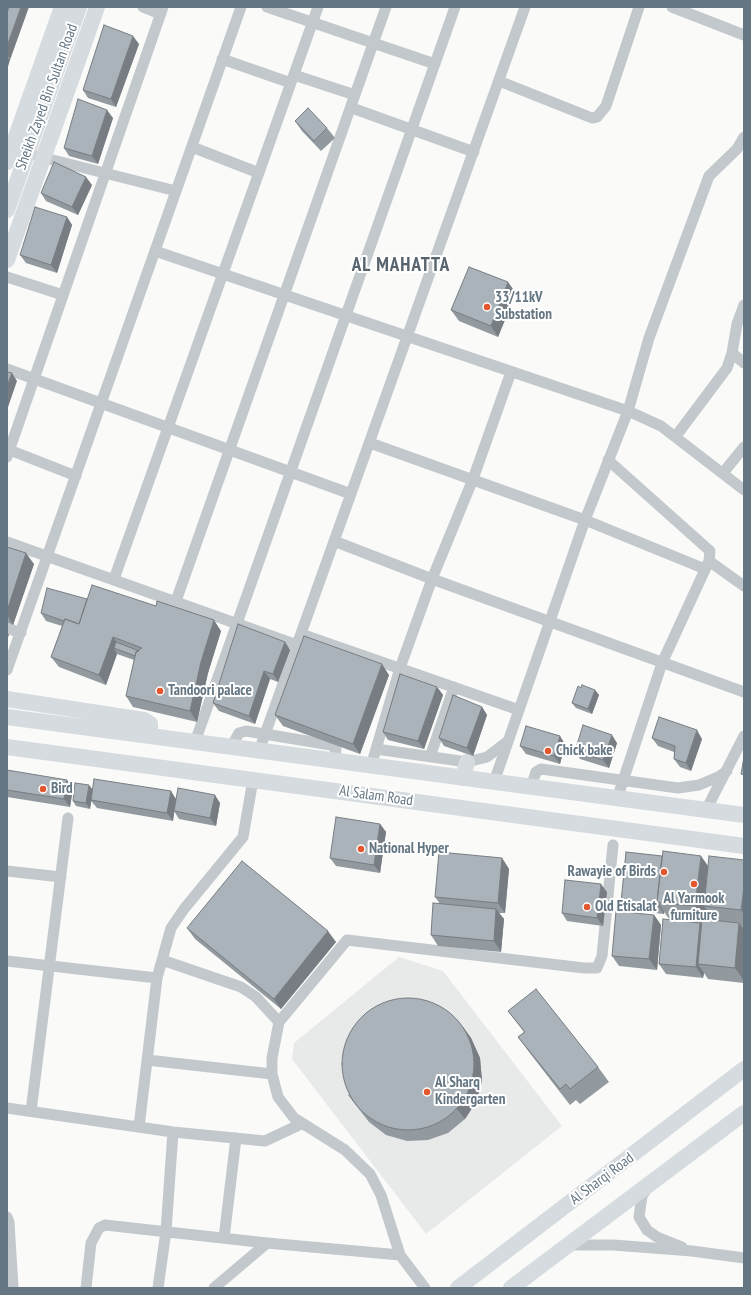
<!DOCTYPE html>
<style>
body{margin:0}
#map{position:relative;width:751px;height:1295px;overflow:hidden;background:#fafaf8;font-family:"PT Sans Narrow",sans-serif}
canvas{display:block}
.frame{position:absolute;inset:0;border:8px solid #657683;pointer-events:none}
</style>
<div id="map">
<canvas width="751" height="1295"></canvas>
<div class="frame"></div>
</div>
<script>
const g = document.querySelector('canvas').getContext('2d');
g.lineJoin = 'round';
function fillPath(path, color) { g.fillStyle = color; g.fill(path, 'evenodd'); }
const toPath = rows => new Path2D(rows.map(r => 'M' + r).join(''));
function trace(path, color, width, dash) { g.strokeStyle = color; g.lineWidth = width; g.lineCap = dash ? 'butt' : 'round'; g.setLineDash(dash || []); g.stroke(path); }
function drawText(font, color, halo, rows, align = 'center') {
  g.font = font + ' "PT Sans Narrow",sans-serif'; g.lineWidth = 4; g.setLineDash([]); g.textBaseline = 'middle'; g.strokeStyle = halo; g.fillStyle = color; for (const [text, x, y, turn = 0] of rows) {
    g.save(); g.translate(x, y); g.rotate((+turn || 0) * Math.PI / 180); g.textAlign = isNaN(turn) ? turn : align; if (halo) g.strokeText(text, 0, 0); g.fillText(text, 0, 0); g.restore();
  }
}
fillPath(toPath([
 [399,957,443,971,562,1126,426,1234,292,1059,294,1043]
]), '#e8e9e9');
trace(toPath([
 [143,7,161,14],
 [267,7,435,64],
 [672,7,744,35],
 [222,59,291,83],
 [294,75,355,95],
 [499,81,592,118,597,117,606,106,639,7],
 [352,108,474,152],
 [192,147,259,173],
 [37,156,176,191],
 [155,251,628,411,661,426,744,490],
 [7,277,63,295],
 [732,353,744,363],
 [7,369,351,494],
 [676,436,727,368,732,353,737,324,744,305],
 [370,443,585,520,705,569],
 [7,449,76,476],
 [7,457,163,7],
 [608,460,710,551,709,561,744,586],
 [723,473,744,447],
 [334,541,432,579,744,692],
 [7,542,297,645],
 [114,579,318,7],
 [176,601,386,7],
 [7,628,21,633],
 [301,634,519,710],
 [7,670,241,7],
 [195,742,455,7],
 [231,747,239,733,246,731,331,745,336,749,334,761],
 [376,749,467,762,487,757,508,741],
 [259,751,525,7],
 [430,757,454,687],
 [371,766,400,668,432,579,473,479,511,372],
 [494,782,585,520,628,411,649,338,709,176,737,149,744,137],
 [531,787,536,772,541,769,678,788,699,785,718,777,727,771],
 [617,799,662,663,709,561],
 [706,810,744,736],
 [7,871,61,877],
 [162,960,241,987,256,997,279,1022],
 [7,961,157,978],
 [147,1060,272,1074],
 [7,1108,173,1132,265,1141,301,1124],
 [31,1111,68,818],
 [139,1127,157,978,171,928,184,909,243,837,253,780],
 [648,1187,642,1196,639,1217,647,1230,657,1237,682,1247],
 [7,1217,9,1222,13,1288],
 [224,1238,236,1138],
 [568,1245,613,1245,692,1251,744,1258],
 [86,1288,91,1243,99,1228,105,1225,267,1243,400,1255],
 [158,1288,166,1231,173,1132],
 [214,1288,267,1243],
 [425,1288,400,1255,381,1195,370,1174,345,1150,294,1118,278,1097,272,1074,272,1058,279,1022,347,940,584,968,597,968,602,956,613,845]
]), '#c3c8cc', 11);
trace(toPath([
 [7,162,62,7],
 [7,210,79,7],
 [7,260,97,7],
 [7,699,144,720,150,724,150,736],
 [7,717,744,815],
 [7,747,744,846],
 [463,778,467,762],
 [458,1288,744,1069],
 [511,1288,744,1113]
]), '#d6dbdf', 16);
fillPath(toPath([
 [139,44,116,107,88,98,83,90],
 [113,118,98,164,69,156,64,148],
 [295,121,327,128,335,138,321,151,302,131],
 [92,185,78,215,46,201,41,193],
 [67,217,72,225,57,273,26,263,20,255],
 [516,293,498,337,459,321,451,310],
 [7,547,34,564,13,625,7,622],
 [87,599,221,631,208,673,197,722,133,707,126,696,134,660,117,654,106,685,59,667,51,657,62,626,46,621,41,613],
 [285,642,290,650,278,682,270,679,255,724,219,711,213,703],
 [389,675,360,754,283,726,275,715],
 [437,687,443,695,424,749,388,740,383,732],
 [581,688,595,690,599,695,592,714,576,708,572,703],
 [482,707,487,715,473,756,444,746,439,738],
 [652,738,702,739,691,771,680,767,674,759,674,752,658,746],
 [617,743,609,768,580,759,575,751],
 [565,744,560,764,526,754,520,746],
 [7,770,73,788,70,807,7,797],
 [93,790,220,803,216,826,179,819,174,811,173,821,97,808,91,801,90,809,76,806,73,801],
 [380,824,386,832,380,873,336,866,330,858],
 [502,858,509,869,505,913,499,913,504,919,501,952,438,946,431,935,440,904,435,897],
 [744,860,744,983,708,979,704,973,703,978,666,974,659,964,670,920,664,912,664,914,626,910,621,902,708,866],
 [711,917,714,921,711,920],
 [607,892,603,926,567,921,562,913],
 [654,915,661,925,657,970,619,966,612,956],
 [187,928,336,942,281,1009,195,939],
 [508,1011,598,1067,609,1082,580,1104,576,1100,570,1105,529,1052,518,1037,524,1032],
 [463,1027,471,1038,480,1058,482,1081,476,1102,465,1119,448,1133,428,1140,407,1141,386,1135,369,1122,348,1095]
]), '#929a9f');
fillPath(toPath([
 [21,7,29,7,10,60,7,55,7,46],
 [133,36,139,44,116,107,111,99],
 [7,56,10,60,7,70],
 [107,110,113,118,98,164,92,156],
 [86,177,92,185,78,215,72,207],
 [67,217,72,225,57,273,51,265],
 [508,282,516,293,498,337,491,326],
 [12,373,17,381,7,410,7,386],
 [26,553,34,564,13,625,7,615,7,611],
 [214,620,221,631,208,673,197,722,190,711,201,662],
 [7,632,9,635,7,639],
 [113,637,120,647,114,648,117,654,106,685,99,675],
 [285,642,290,650,278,682,273,674],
 [382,664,389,675,360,754,353,744],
 [264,671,270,679,255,724,249,716],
 [437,687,443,695,424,749,418,741],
 [595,690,599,695,592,714,588,709],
 [482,707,487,715,473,756,467,748],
 [697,730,702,739,691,771,686,763],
 [612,735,617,743,609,768,603,760],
 [560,736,565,744,560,764,554,756],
 [67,780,73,788,70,807,64,799],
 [89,785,93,790,90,809,86,803],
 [171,791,176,799,173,821,167,813],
 [215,795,220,803,216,826,210,818],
 [380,824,386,832,380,873,374,865],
 [701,856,716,877,704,906,711,917,710,927,695,906],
 [502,858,509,869,505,913,498,903],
 [601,884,607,892,603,926,597,918],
 [744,887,744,914,741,910],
 [659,904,664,912,664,914,659,906],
 [496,909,504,919,501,952,494,941],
 [654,915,661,925,657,970,649,959],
 [700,923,708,933,698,964,704,973,703,978,696,967],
 [739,923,744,930,744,981,735,968],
 [328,931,336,942,281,1009,274,999],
 [463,1027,471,1038,480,1058,482,1081,476,1102,465,1119,457,1109]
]), '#777d82');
const building = toPath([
 [9,7,21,7,7,46,7,13,9,7],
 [104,25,133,36,111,99,83,90,104,25],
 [78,99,107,110,92,156,64,148,78,99],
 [308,108,327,128,314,141,295,121,308,108],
 [54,162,86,177,72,207,41,193,54,162],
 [35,207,67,217,51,265,20,255,35,207],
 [469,267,508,282,491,326,451,310,469,267],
 [7,372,12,373,7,386,7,372],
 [7,547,26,553,7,611,7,547],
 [92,585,156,606,157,601,214,620,201,662,190,711,126,696,136,652,142,648,113,637,99,675,51,657,65,619,79,624,92,585],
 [47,588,87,599,79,624,65,619,64,621,41,613,47,588],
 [238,624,285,642,273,674,264,671,249,716,213,703,238,624],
 [304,636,382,664,353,744,275,715,304,636],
 [116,642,139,651,136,652,135,656,114,648,116,642],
 [400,674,437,687,418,741,383,732,400,674],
 [582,685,595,690,588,709,572,703,578,686,581,688,582,685],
 [453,695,482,707,467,748,439,738,453,695],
 [659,717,697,730,686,763,674,759,675,746,652,738,659,717],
 [583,725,612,735,603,760,575,751,583,725],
 [526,726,560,736,554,756,520,746,526,726],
 [744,757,744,775,741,774,744,757],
 [7,770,67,780,64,799,7,790,7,770],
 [94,779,171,791,167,813,91,800,94,779],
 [75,783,89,785,86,803,73,801,75,783],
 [178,788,215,795,210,818,174,811,178,788],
 [336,817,380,824,374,865,330,858,336,817],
 [663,851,701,856,695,906,657,902,663,851],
 [439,852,502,858,498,903,435,897,439,852],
 [626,852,662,856,657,902,659,904,659,906,621,902,626,852],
 [709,856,744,860,744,887,741,910,704,906,709,856],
 [242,861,328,931,274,999,187,928,242,861],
 [565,880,601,884,597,918,562,913,565,880],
 [433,903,496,909,494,941,431,935,433,903],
 [616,911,654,915,649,959,612,956,616,911],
 [663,919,700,923,696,967,659,964,663,919],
 [702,919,739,923,735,968,698,964,702,919],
 [536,989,598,1067,570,1089,566,1084,560,1089,518,1037,525,1032,508,1011,536,989],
 '342 1064a66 66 0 1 1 132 0a66 66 0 1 1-132 0Z'
]);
fillPath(building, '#aab3b9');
trace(building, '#777d82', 1);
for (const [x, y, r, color] of [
 [487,307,4,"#e4572e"],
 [160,691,4,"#e4572e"],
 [548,751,4,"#e4572e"],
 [43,789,4,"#e4572e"],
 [361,849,4,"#e4572e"],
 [664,872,4,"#e4572e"],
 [694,884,4,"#e4572e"],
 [587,907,4,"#e4572e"],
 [427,1092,4,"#e4572e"]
]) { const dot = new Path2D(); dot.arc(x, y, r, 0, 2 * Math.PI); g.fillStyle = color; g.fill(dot); trace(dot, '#fff', 1.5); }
drawText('15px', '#657683', '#fff', [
 ["Sheikh Zayed Bin Sultan Road",47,97,-70],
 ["Al Salam Road",376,796,8],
 ["Al Sharqi Road",602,1179,-37]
]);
drawText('bold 15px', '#657683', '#fff', [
 ["33/11kV",495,298],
 ["Substation",495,315],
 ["Tandoori palace",168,691],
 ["Chick bake",556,751],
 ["Bird",51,789],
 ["National Hyper",369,849],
 ["Rawayie of Birds",656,872,"right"],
 ["Al Yarmook",694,899,"center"],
 ["furniture",694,916,"center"],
 ["Old Etisalat",595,907],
 ["Al Sharq",435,1083],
 ["Kindergarten",435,1100]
], 'left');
g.letterSpacing = '1px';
drawText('bold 19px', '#57646e', '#fff', [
 ["AL MAHATTA",401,266]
]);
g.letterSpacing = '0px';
</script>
